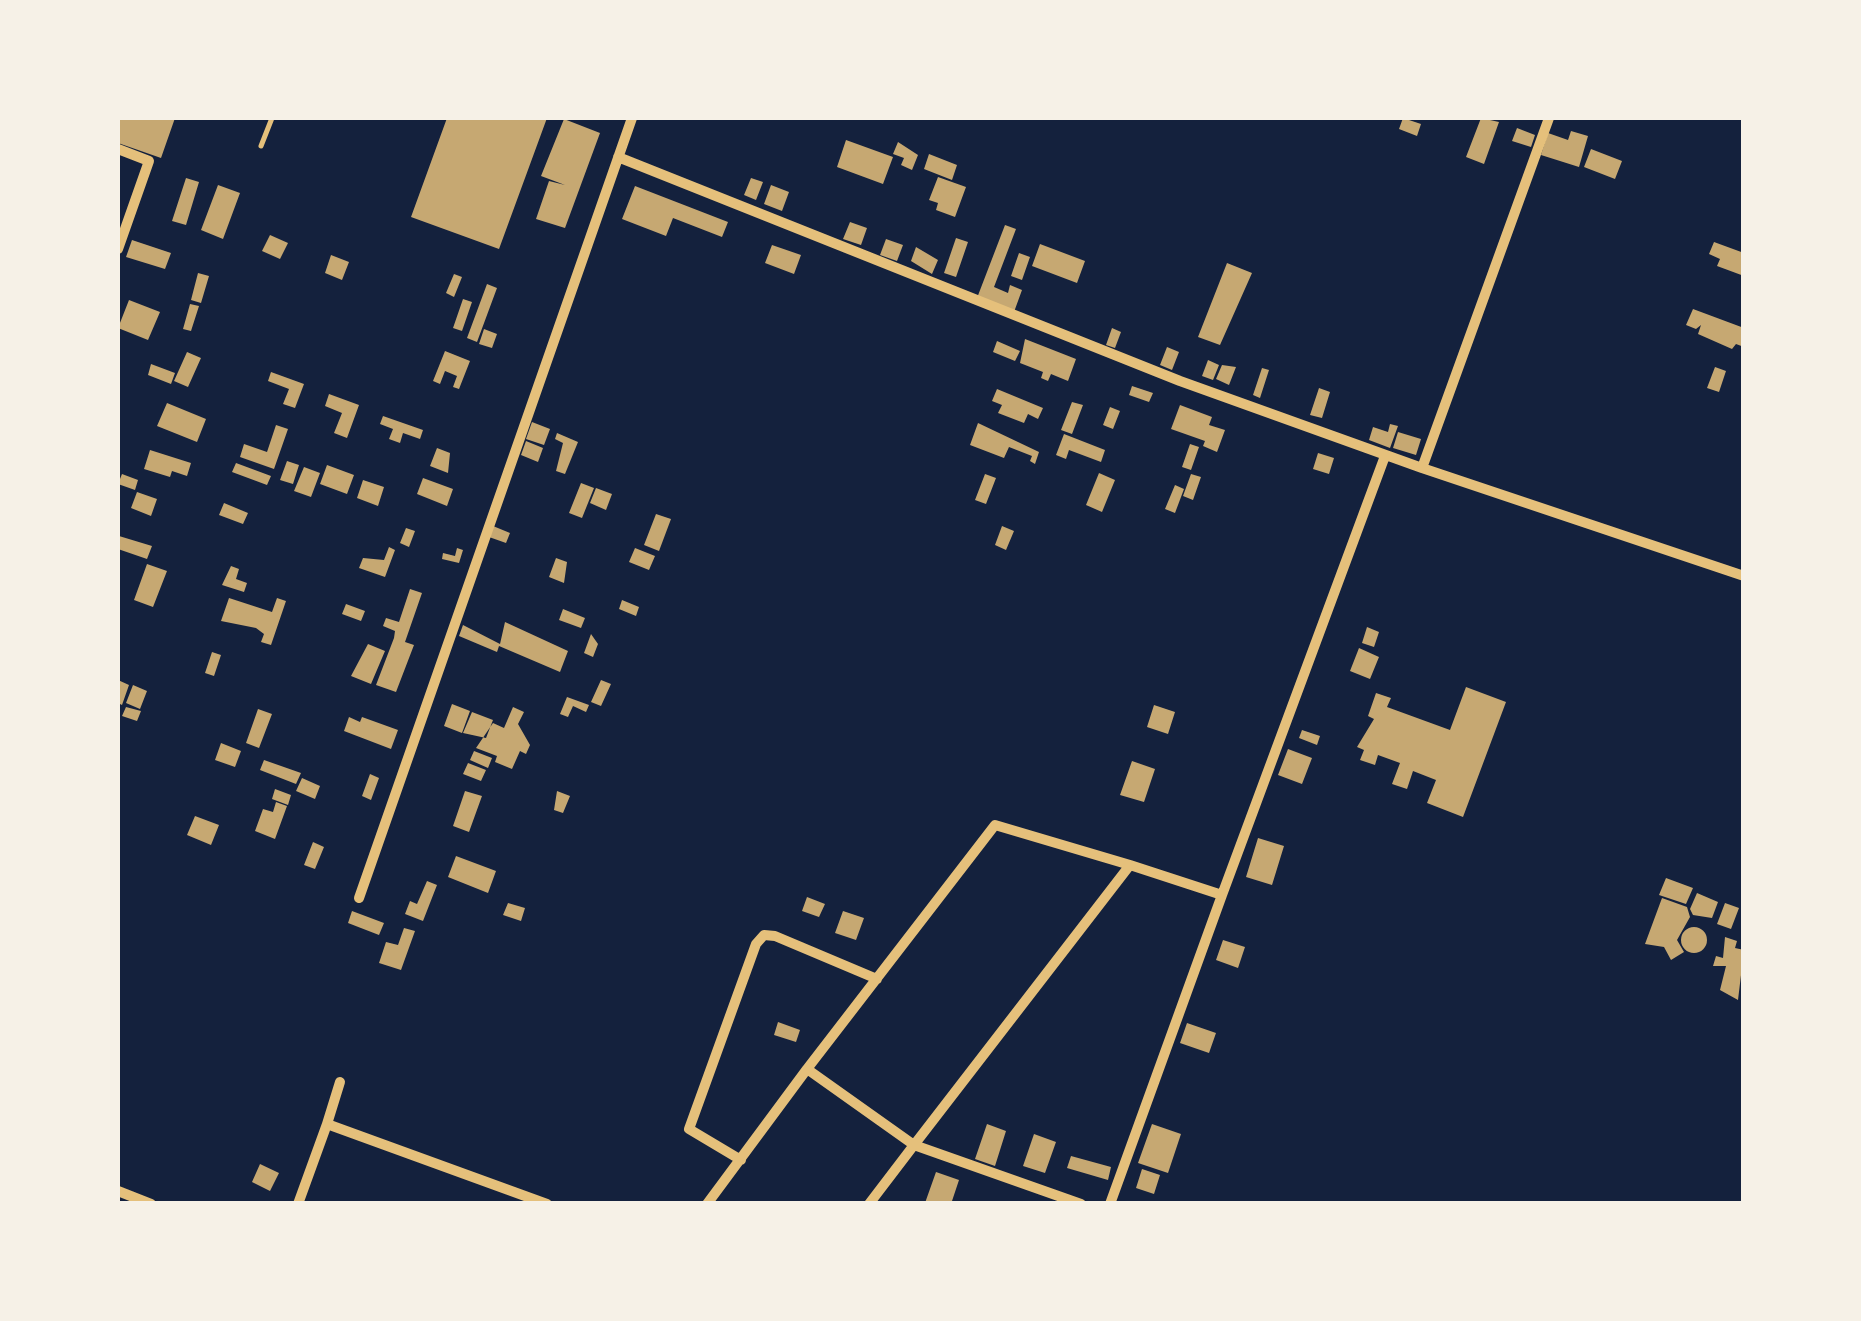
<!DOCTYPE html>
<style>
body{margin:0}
#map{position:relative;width:1861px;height:1321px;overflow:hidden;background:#14213d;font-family:Poppins,sans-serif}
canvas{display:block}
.frame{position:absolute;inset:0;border:120px solid #f6f1e7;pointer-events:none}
</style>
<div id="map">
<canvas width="1861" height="1321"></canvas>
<div class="frame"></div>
</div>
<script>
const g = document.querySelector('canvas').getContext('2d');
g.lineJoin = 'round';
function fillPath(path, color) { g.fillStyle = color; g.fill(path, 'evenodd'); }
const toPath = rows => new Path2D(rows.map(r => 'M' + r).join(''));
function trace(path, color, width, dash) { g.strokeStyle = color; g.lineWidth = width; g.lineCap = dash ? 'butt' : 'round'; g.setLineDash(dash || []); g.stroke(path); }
fillPath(toPath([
 [118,118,175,118,161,158,118,143],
 [447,118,547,118,499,249,411,217],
 [1403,118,1421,124,1417,136,1399,129],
 [1481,118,1499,122,1484,164,1466,157],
 [564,119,600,133,565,228,536,219,549,181,565,185,541,176],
 [1517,128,1535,135,1531,147,1512,141],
 [1571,131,1588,136,1579,167,1541,155,1548,133,1568,140],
 [846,140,893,157,883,184,837,167],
 [898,142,918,155,912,170,901,165,904,158,893,154],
 [1591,149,1622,161,1615,179,1584,167],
 [929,154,957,165,952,180,924,169],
 [938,177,966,187,955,217,936,210,938,203,929,200],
 [186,178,199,182,186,225,172,221],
 [751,178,763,182,756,200,744,195],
 [218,185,240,193,223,239,201,230],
 [771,185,789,192,782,211,764,204],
 [635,186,728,222,722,237,673,218,666,236,622,219],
 [850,222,867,228,861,245,843,239],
 [1005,225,1016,229,994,287,1008,293,1010,285,1022,290,1014,312,977,298],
 [270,235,288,243,280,259,262,251],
 [956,238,968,242,956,277,944,273],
 [886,239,903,245,897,261,880,255],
 [132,240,171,253,165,269,126,257],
 [1714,242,1744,253,1744,276,1717,266,1720,259,1709,254],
 [1040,244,1085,261,1077,283,1032,266],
 [772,245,801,255,794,274,765,263],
 [916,247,938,260,932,274,911,261],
 [1019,253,1030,257,1022,280,1011,276],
 [331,255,349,262,342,280,325,273],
 [1227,263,1252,273,1220,345,1198,337],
 [198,273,209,276,201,303,191,300],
 [454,274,462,277,454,297,446,293],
 [487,284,497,288,477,342,467,338],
 [463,299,472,302,462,331,453,328],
 [129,300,160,312,148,340,118,328],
 [190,304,199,306,191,331,183,329],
 [1693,309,1744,328,1744,347,1736,344,1732,349,1698,334,1701,325,1696,329,1686,325],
 [1112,328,1121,332,1115,348,1106,345],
 [484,329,497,334,492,348,479,344],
 [1025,339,1076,359,1068,381,1051,374,1048,381,1041,378,1043,372,1020,363],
 [997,341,1020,351,1015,361,993,352],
 [1167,347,1179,352,1172,370,1160,365],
 [445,351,470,361,459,389,453,387,457,376,445,371,440,384,433,381],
 [187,352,201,358,188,387,174,381],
 [1208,360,1219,365,1213,380,1202,376],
 [151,364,175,373,171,384,148,375],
 [1222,365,1236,367,1229,385,1216,379],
 [1715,367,1726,371,1719,392,1707,388],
 [1262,368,1269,370,1260,398,1253,395],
 [271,372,304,384,295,408,283,404,289,389,268,381],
 [1132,386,1153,393,1149,402,1129,395],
 [1319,388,1330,392,1322,418,1310,415],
 [997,389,1043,408,1038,419,1028,414,1024,423,998,413,1002,405,992,401],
 [329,394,359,405,347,438,334,433,342,413,325,406],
 [1072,402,1083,405,1072,434,1061,430],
 [167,403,206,419,197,442,157,426],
 [1180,405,1212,417,1209,425,1225,430,1217,452,1203,446,1205,441,1171,429],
 [1110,407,1120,411,1113,429,1103,425],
 [383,416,423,430,420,439,403,433,400,443,389,439,393,429,380,424],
 [532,422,550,429,544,445,526,439],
 [978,423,1039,452,1035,464,1030,461,1032,456,1009,447,1004,458,970,445],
 [1390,424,1398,426,1390,448,1369,440,1373,427,1388,432],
 [276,425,288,429,274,469,240,457,244,444,267,452],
 [1398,432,1421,439,1416,455,1393,448],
 [557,433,578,442,565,474,556,471,563,443,555,439],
 [1064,434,1105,450,1101,462,1069,450,1066,459,1056,455],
 [526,441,543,448,538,462,521,455],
 [1190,444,1199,447,1191,470,1182,467],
 [437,448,450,453,448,473,430,466],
 [150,450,191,463,187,476,172,471,170,477,144,469],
 [1318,453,1334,458,1329,474,1313,469],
 [287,461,299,465,293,484,280,480],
 [236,463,271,476,267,485,232,472],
 [327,465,354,475,347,494,320,484],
 [304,467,320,473,311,497,294,491],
 [1099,473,1115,480,1102,512,1086,505],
 [122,474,138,480,135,490,118,484],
 [985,474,996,478,986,504,975,500],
 [1191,474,1201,477,1193,500,1183,496],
 [423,478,453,489,447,506,417,494],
 [363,480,384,487,378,506,357,498],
 [581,483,594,488,582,518,569,513],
 [1175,485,1184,489,1175,513,1165,509],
 [596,488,612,494,606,510,590,503],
 [137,492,157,499,151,516,131,508],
 [224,503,248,513,243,524,219,515],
 [656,514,671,519,659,551,644,545],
 [493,526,510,533,506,543,489,537],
 [1002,526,1014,531,1006,550,995,545],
 [406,528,415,531,409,547,400,543],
 [119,536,152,546,147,559,118,549],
 [389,547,395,550,385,577,359,568,363,558,384,560],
 [457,548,463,550,459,563,442,559,443,553,455,556],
 [635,548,655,556,649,570,629,562],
 [556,558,567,562,564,583,549,577],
 [147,564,167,571,153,607,134,600],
 [231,566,239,569,236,579,247,583,244,592,222,585],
 [410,589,422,593,405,642,414,645,396,692,376,685,394,638,395,631,383,626,386,618,399,622],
 [229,598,272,612,277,598,286,601,271,645,261,642,264,634,256,628,221,621],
 [622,600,639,607,636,616,619,609],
 [346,604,365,611,361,621,342,614],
 [563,609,585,618,581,628,559,620],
 [505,622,568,651,560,672,499,646,497,652,459,636,463,625,500,644],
 [1367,627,1379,632,1374,647,1362,643],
 [591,634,598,644,593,657,584,653],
 [368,644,385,651,371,684,351,676],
 [1359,648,1379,657,1370,679,1350,671],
 [212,652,221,655,214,676,205,673],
 [118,680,129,685,122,705,118,703],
 [601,680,611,684,601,706,591,702],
 [133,685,147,691,140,709,126,703],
 [1466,687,1506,702,1463,817,1427,803,1436,780,1413,771,1407,789,1392,784,1400,763,1378,755,1375,765,1360,760,1364,750,1357,747,1374,719,1368,716,1376,693,1391,698,1387,707,1450,730],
 [567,697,589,705,586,712,573,706,568,717,560,714],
 [452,704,470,711,462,733,444,726],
 [1154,705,1175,712,1168,734,1147,727],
 [126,707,141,711,137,721,122,716],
 [513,707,524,712,518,724,530,745,526,754,520,751,512,769,495,762,497,756,476,748,493,723,504,728],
 [258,709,272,714,259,748,246,743],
 [472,712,493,720,486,738,463,733],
 [349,717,360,722,362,717,398,730,391,749,344,731],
 [1302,730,1320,736,1317,745,1299,738],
 [221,743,241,751,235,767,215,760],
 [1288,749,1312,758,1302,784,1278,775],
 [474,751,492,758,488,768,470,760],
 [264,760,301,773,296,784,260,770],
 [1132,761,1155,769,1144,802,1120,795],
 [468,763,486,770,481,781,463,774],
 [370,774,379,778,371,800,362,796],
 [302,778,320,786,315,799,296,791],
 [275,789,291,795,288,805,272,799],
 [465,791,482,796,469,832,453,826],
 [557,791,570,796,563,813,554,810],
 [276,802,287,806,275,839,255,831,263,809,273,812],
 [195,816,219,825,211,845,187,835],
 [1258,838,1284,846,1272,885,1246,877],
 [313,842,324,847,315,869,304,865],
 [456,856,496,871,488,893,448,877],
 [1666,878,1693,888,1686,904,1659,895],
 [427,881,437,885,423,921,405,914,410,901,417,904],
 [1697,893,1718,902,1712,918,1693,915,1690,909],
 [807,897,825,904,819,917,802,911],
 [1662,898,1687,907,1690,917,1677,940,1684,952,1671,960,1664,947,1645,944],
 [508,903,525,908,521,921,503,915],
 [1725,903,1739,908,1731,929,1717,924],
 [352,911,384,923,379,935,348,923],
 [843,911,864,918,856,940,835,933],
 '1681 940a13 13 0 1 1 26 0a13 13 0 1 1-26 0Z',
 [404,928,415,931,401,970,379,963,386,942,398,945],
 [1725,937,1737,941,1735,948,1744,950,1738,1000,1720,990,1726,966,1713,966,1716,956,1723,958],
 [1223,940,1245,947,1238,968,1216,960],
 [778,1022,800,1030,796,1042,774,1035],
 [1187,1023,1216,1033,1209,1053,1180,1043],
 [987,1124,1006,1131,995,1166,975,1159],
 [1152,1124,1181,1134,1168,1173,1138,1163],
 [1034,1134,1056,1142,1045,1173,1023,1166],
 [1071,1156,1111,1167,1108,1180,1067,1168],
 [260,1164,279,1173,270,1191,252,1182],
 [1142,1169,1160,1175,1154,1194,1136,1188],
 [936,1172,959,1180,951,1204,925,1203]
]), '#c6a872');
trace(toPath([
 [261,146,272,118]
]), '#e5c07b', 5);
trace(toPath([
 [118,149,149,161,118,249],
 [618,157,1180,381,1422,468,1549,118],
 [1422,468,1744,576],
 [1222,895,1385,456],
 [359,898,632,118],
 [807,1069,995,825,1130,865],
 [327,1124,340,1082],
 [741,1160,689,1129,756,944,764,935,775,936,877,979],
 [118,1191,151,1204],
 [298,1204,327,1124,547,1204],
 [707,1204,807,1069,914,1145,1130,865,1222,895,1110,1204],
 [869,1204,914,1145,1081,1204]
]), '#e5c07b', 10);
</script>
